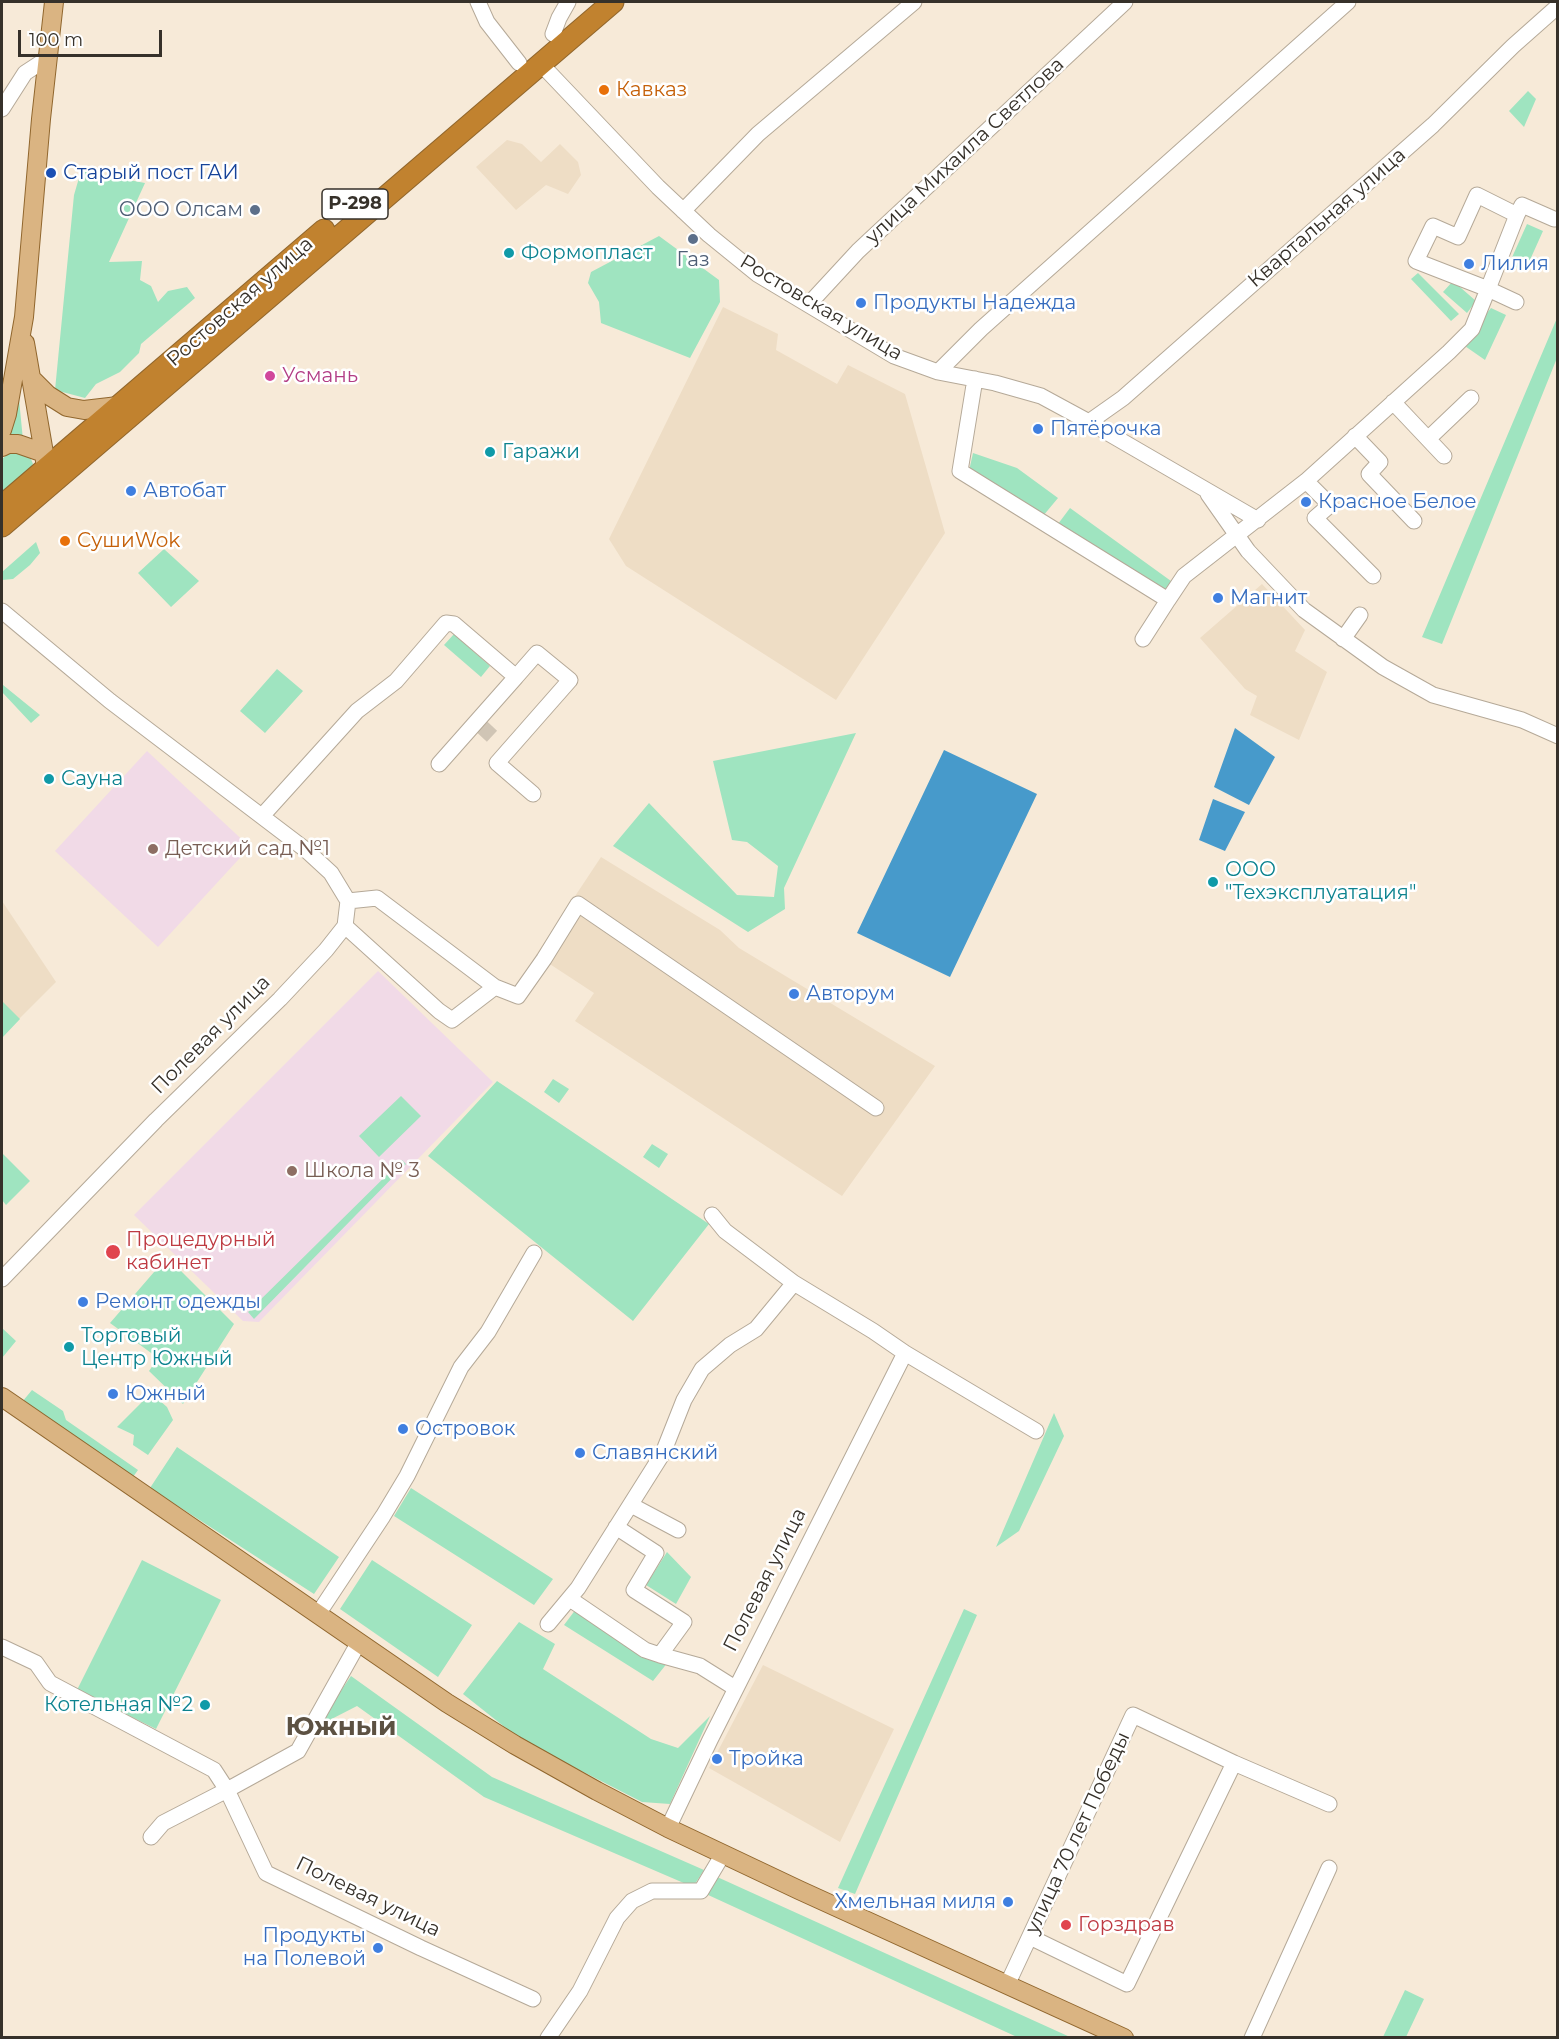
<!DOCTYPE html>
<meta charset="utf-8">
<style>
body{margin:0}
#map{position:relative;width:1559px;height:2039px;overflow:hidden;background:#f7ead8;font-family:Montserrat,sans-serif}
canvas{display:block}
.frame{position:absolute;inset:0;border:3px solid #36312a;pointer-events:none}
.scale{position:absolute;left:18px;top:30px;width:144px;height:27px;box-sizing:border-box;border:3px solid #36312a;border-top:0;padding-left:8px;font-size:18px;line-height:21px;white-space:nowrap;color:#36312a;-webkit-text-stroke:4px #fff;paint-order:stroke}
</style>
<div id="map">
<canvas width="1559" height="2039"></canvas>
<div class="frame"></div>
<div class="scale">100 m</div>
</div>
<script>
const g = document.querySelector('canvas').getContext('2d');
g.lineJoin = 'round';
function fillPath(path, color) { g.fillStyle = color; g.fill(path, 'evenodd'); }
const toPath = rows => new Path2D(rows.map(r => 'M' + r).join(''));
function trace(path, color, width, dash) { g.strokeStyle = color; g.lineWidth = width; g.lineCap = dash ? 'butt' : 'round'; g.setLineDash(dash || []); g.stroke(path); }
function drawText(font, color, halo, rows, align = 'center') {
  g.font = font + ' Montserrat,sans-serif'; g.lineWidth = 5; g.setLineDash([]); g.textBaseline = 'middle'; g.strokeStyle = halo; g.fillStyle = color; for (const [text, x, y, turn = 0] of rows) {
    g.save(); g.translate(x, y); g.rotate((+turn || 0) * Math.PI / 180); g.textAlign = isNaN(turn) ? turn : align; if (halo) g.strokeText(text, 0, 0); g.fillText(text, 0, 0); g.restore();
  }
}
fillPath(toPath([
 [507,140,522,144,541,162,560,144,578,162,581,175,568,194,546,185,516,210,476,167],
 [723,307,778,334,776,350,837,384,848,365,905,394,945,533,836,700,626,566,609,539],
 [1262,584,1305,630,1295,651,1327,672,1299,740,1250,715,1257,696,1245,689,1200,638],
 [601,857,720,930,739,948,935,1066,842,1196,575,1021,594,993,536,955],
 [2,901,56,982,2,1036],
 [763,1665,894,1729,840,1842,709,1768]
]), '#eeddc5');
fillPath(toPath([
 [147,751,250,847,158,947,55,851],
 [378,971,493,1082,259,1322,243,1321,134,1215]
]), '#f1dae7');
fillPath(toPath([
 [1528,91,1536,99,1524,127,1509,111],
 [81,171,145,183,109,262,142,261,140,280,151,286,158,302,168,291,187,287,195,298,141,344,139,353,120,372,96,384,85,398,55,390,74,195],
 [1527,224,1543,231,1525,271,1509,264],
 [659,236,719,280,720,302,690,358,601,323,599,302,588,283,591,272],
 [1418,273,1459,314,1451,321,1411,279],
 [1453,281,1476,301,1467,313,1443,292],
 [1491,308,1506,315,1485,360,1462,344],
 [1557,318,1557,358,1442,644,1422,637],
 [18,389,23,440,6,439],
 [17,451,31,459,33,464,30,470,2,494,2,459,8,454],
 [973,453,1017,468,1058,498,1043,516,969,471],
 [1070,508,1171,581,1165,592,1058,524],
 [36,542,40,553,30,565,13,579,2,580,2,572],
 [164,549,199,581,171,607,138,573],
 [454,634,490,666,481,677,444,645],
 [277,669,303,691,265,733,240,711],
 [3,685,40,715,31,723,2,692],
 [856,733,784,888,785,909,748,932,613,846,649,803,737,895,774,897,778,866,747,842,732,840,713,761],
 [2,1001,20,1019,2,1038],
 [553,1079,569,1089,559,1103,544,1092],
 [497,1081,709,1224,633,1321,428,1156],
 [401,1096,421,1116,379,1157,359,1136],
 [652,1144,668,1154,659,1168,643,1157],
 [2,1153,30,1181,6,1205,2,1200],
 [402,1160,406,1164,254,1319,248,1312],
 [167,1257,234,1324,183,1404,149,1371,158,1358,110,1323],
 [2,1328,16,1341,2,1358],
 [32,1390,63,1411,66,1420,138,1470,133,1477,22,1402],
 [151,1393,167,1407,173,1420,148,1455,133,1445,134,1435,117,1427],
 [1054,1413,1064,1436,1019,1531,996,1547],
 [177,1447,339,1557,314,1594,150,1488],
 [411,1488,553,1579,534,1605,394,1516],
 [667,1552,691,1577,676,1604,646,1585],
 [142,1560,221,1600,156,1729,77,1690],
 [372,1560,472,1625,438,1677,340,1609],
 [576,1609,668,1662,653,1681,564,1625],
 [964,1609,977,1615,855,1894,838,1888],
 [519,1622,555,1644,543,1669,651,1739,678,1748,710,1716,670,1804,642,1802,521,1740,463,1694],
 [351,1676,492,1777,704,1870,693,1887,484,1797,357,1706,316,1727],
 [715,1876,1070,2037,1017,2037,706,1894],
 [1405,1990,1424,1999,1406,2037,1383,2037]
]), '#9fe4c0');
fillPath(toPath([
 [1235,728,1275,757,1249,805,1214,787],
 [944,750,1037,794,950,977,857,933],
 [1213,799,1245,812,1225,851,1199,840]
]), '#479acb');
trace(toPath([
 [481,726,496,740]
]), '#d0c5b5', 15, [15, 8]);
const minor = toPath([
 [478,2,487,22,519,63],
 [553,34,559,18,568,2],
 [540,63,658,187,709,235,757,274,894,356,938,372,995,383,1041,396,1089,422,1258,520],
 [2,109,25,73,48,58],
 [683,211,758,134,914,2],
 [1517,215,1488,289,1416,261,1433,226,1458,237,1477,195,1517,215,1522,205,1554,219],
 [809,304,858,251,1125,2],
 [938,372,981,329,1348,2],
 [975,379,960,471,1168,600,1184,576,1306,481,1449,352,1472,329,1488,289,1516,302],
 [1393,402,1444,456],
 [1089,422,1123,398,1433,125,1513,46,1558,6],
 [1355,436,1380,462,1369,474,1414,521],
 [1429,438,1471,398],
 [1306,481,1330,505,1315,518,1373,576],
 [1208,494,1248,551,1304,610,1383,667,1433,695,1522,720,1558,736],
 [2,611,110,701,306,850,331,873,348,901,345,926,326,950,280,999,156,1120,2,1279],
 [1143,639,1168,600],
 [1343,639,1360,615],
 [439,764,516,677],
 [262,816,357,711,396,681,446,623,454,624,516,677,537,653,570,680,497,763,533,794],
 [348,901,377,898,495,987,518,996,544,959,578,904,876,1108],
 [345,926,439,1011,452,1020,495,987],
 [712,1215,725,1231,794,1283,873,1331,905,1353,1036,1431],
 [631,1505,678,1530],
 [570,1599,645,1650,660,1655,684,1622,634,1590,656,1553,616,1527],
 [318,1614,383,1516,407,1476,461,1367,488,1332,534,1253],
 [548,1624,578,1588,663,1453,684,1400,702,1369,730,1345,756,1329,794,1283],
 [359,1642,298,1751,227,1790,266,1873,421,1948,533,1999],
 [2,1647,36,1663,50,1683,214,1770,227,1790,163,1823,151,1837],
 [660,1655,700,1666,735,1688],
 [668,1828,710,1740,905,1353],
 [1030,1937,1127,1984,1234,1763],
 [1008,1983,1133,1715,1234,1763,1329,1804],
 [548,2038,580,1991,617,1918,632,1901,652,1891,701,1891,723,1854],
 [1252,2038,1329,1868]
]);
const major = toPath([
 [25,343,44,453,46,469,44,478],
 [31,378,48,395,67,407,84,410,118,406],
 [2,430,7,414,24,317,41,119,54,2],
 [2,447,8,444,18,444,44,453],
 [2,1397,447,1703,515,1745,597,1791,668,1828,799,1890,1124,2038]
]);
const highway = toPath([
 [2,506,324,230],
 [2,526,613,2]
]);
trace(minor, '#b5a998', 17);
trace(major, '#90662d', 20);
trace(highway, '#90662d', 23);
trace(minor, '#fff', 15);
trace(major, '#dab482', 18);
trace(highway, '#c1822f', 21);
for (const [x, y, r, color] of [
 [604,90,6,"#e8710a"],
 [51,173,6,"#1a4fb4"],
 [255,210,6,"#5c6f8a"],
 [693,239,6,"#5c6f8a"],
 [509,253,6,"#0f9aa8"],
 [1469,264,6,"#3f7fe0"],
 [861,303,6,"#3f7fe0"],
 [270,376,6,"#d1479c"],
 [1038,429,6,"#3f7fe0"],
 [490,452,6,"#0f9aa8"],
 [131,491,6,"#3f7fe0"],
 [1306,502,6,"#3f7fe0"],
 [65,541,6,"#e8710a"],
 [1218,598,6,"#3f7fe0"],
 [49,779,6,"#0f9aa8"],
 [153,849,6,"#8d6e63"],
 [1213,882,6,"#0f9aa8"],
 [794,994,6,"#3f7fe0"],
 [292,1171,6,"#8d6e63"],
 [113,1252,8,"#e0444e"],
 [83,1302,6,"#3f7fe0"],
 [69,1347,6,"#0f9aa8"],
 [113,1394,6,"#3f7fe0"],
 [403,1429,6,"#3f7fe0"],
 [580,1453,6,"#3f7fe0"],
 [205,1705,6,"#0f9aa8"],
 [717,1759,6,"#3f7fe0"],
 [1008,1902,6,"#3f7fe0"],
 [1066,1925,6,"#e0444e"],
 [378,1948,6,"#3f7fe0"]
]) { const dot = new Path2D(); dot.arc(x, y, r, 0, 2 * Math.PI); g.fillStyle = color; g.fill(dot); trace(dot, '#fff', 2); }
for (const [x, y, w] of [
 [355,204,66]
]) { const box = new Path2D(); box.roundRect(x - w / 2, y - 15, w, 30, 4.5); g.fillStyle = '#fff'; g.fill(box); trace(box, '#36312a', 1.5); }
drawText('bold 18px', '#36312a', null, [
 ["Р-298",355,204]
]);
drawText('20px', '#c56008', '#fff', [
 ["Кавказ",616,90],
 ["CушиWok",77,541]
], 'left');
drawText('20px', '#36312a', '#fff', [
 ["улица Михаила Светлова",965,151,-43],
 ["Квартальная улица",1327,218,-41],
 ["Ростовская улица",240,302,-41],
 ["Ростовская улица",821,308,31],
 ["Полевая улица",211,1035,-45],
 ["Полевая улица",765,1580,-63],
 ["улица 70 лет Победы",1078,1833,-65],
 ["Полевая улица",368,1897,26]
]);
drawText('20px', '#164399', '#fff', [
 ["Старый пост ГАИ",63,173]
], 'left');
drawText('20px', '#4e5e75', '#fff', [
 ["ООО Олсам",243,210],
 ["Газ",693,260,"center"]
], 'right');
drawText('20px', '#0d838f', '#fff', [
 ["Формопласт",521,253],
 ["Гаражи",502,452],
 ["Сауна",61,779],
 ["ООО",1225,870],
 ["\"Техэксплуатация\"",1225,893],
 ["Торговый",81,1336],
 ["Центр Южный",81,1359],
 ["Котельная №2",193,1705,"right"]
], 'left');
drawText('20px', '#366cbe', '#fff', [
 ["Лилия",1481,264],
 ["Продукты Надежда",873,303],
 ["Пятёрочка",1050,429],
 ["Автобат",143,491],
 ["Красное Белое",1318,502],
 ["Магнит",1230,598],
 ["Авторум",806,994],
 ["Ремонт одежды",95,1302],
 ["Южный",125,1394],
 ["Островок",415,1429],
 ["Славянский",592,1453],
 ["Тройка",729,1759],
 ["Хмельная миля",996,1902,"right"],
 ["Продукты",366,1936,"right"],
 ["на Полевой",366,1959,"right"]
], 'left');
drawText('20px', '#b23c85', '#fff', [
 ["Усмань",282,376]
], 'left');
drawText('20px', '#785e54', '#fff', [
 ["Детский сад №1",165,849],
 ["Школа № 3",304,1171]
], 'left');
drawText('20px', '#be3a42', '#fff', [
 ["Процедурный",126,1240],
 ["кабинет",126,1263],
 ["Горздрав",1078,1925]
], 'left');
drawText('bold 26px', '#5c5142', '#fff', [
 ["Южный",341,1727]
]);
</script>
